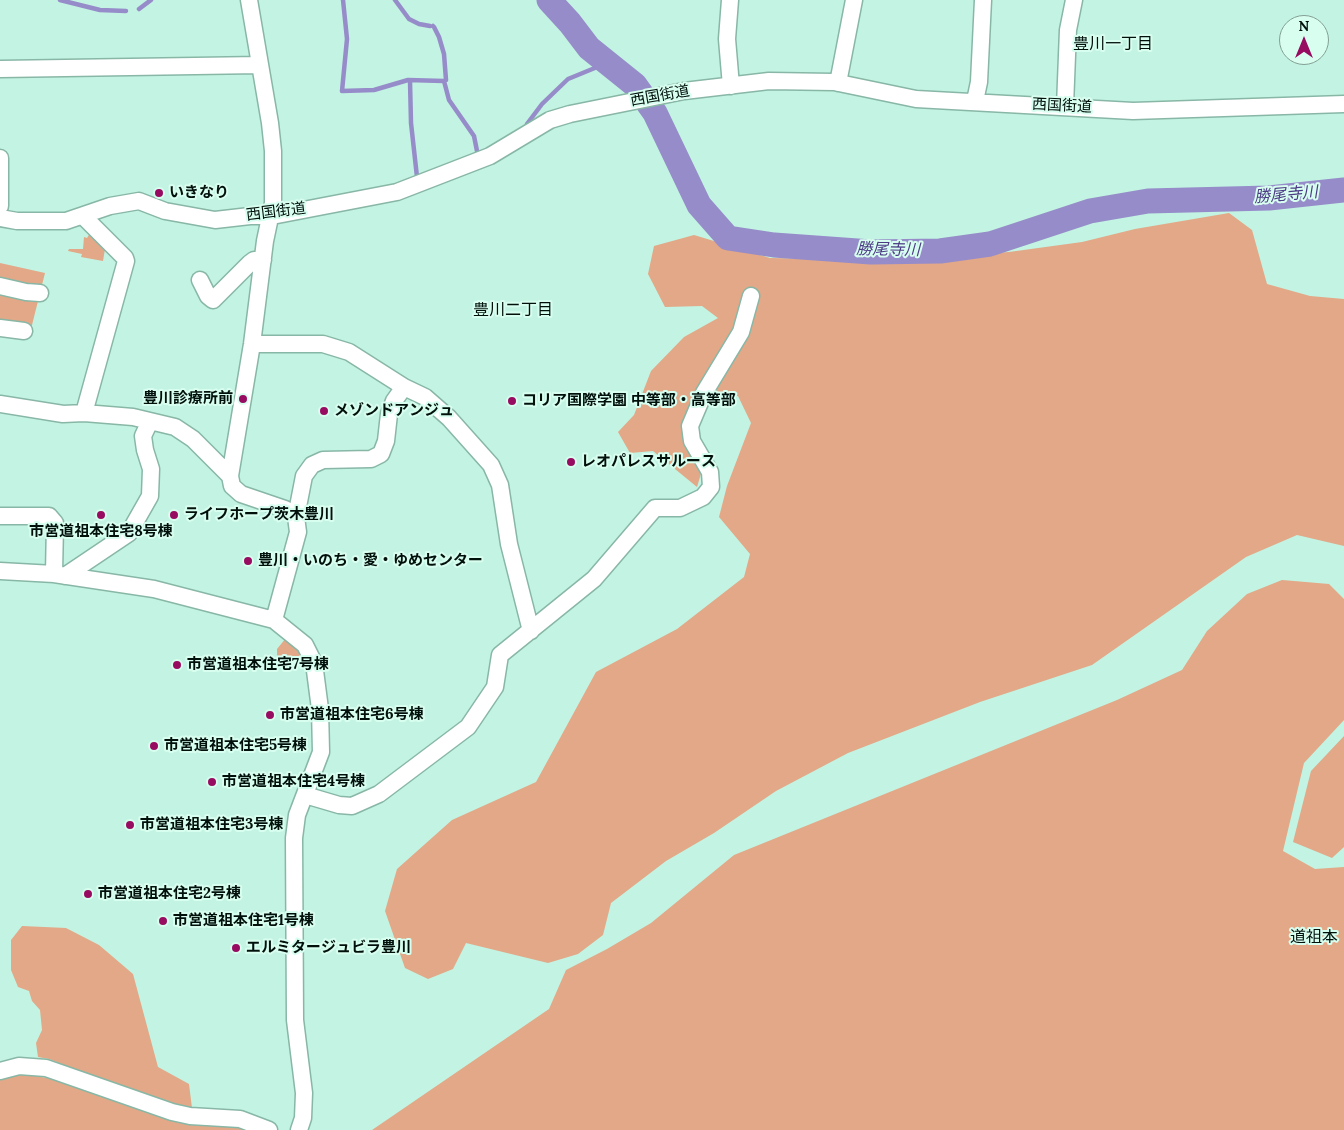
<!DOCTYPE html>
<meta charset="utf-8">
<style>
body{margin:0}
#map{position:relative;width:1344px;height:1130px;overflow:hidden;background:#c3f3e2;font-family:Lora,serif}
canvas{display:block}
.north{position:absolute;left:1279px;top:15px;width:50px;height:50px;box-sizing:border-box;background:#d8fef0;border:1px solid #829f94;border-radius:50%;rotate:0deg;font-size:14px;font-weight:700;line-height:20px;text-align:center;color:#01100b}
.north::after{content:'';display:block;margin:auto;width:18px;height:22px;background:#970c61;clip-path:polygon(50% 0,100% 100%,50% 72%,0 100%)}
</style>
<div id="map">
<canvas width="1344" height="1130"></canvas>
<div class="north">N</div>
</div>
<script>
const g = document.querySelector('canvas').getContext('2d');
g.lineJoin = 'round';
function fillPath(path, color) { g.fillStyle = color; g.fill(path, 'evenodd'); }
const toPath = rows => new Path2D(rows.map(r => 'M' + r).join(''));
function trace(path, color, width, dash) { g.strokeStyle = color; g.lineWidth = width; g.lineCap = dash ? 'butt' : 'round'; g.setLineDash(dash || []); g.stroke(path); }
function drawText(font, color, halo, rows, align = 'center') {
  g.font = font + ' Lora,"Noto Sans JP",serif'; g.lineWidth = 4; g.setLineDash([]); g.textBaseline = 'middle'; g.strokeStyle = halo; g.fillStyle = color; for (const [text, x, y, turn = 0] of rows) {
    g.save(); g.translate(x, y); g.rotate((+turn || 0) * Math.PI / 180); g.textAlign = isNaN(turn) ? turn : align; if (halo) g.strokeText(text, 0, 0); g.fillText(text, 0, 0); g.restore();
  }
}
fillPath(toPath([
 [1229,213,1252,230,1267,284,1310,296,1344,299,1344,546,1297,535,1246,557,1092,665,980,702,848,753,776,791,714,833,666,861,611,903,603,935,578,954,548,963,466,943,453,969,428,979,405,968,385,911,397,869,452,820,536,782,596,672,677,629,744,577,750,554,719,517,727,486,751,423,738,396,694,402,685,422,706,457,697,487,653,451,630,453,618,432,634,415,651,371,684,337,718,318,702,306,665,307,648,274,654,246,694,235,770,258,887,260,1009,252,1082,242,1135,229],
 [92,230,105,249,103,261,81,257,82,254,68,251,69,249,83,249,84,237,87,238],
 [0,263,45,273,31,329,0,325],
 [1282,580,1329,584,1344,599,1344,720,1304,763,1283,851,1315,869,1344,867,1344,1130,372,1130,549,1009,566,970,607,949,651,923,734,855,1117,700,1182,670,1207,631,1247,594],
 [286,638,299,649,299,656,295,662,281,662,277,655,277,649],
 [1344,736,1344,847,1332,858,1293,842,1311,771],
 [22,926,66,928,99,945,133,974,158,1067,189,1084,192,1108,173,1107,49,1059,38,1057,36,1043,42,1030,40,1010,32,1001,29,991,18,987,11,970,11,940],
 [19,1073,47,1078,171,1118,235,1127,244,1130,0,1130,0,1078]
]), '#e2a887');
trace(toPath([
 [60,0,100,10,126,11],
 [343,0,347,39,342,91,374,90,408,80,444,81],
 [395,0,409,19,419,24,430,26],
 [139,9,151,0],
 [433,26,434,27,439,37,444,54,446,80],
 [410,81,411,123,417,177],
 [444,81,449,100,474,136,477,151],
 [527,124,542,104,568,79,607,63]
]), '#968cc9', 4.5);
trace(toPath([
 [549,0,570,23,589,48,635,85,655,113,699,205,728,238,774,245,871,252,940,251,990,244,1090,211,1148,201,1269,198,1344,190]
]), '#968cc9', 25);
const minor = toPath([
 [249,0,270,123,273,151,273,203,265,241,252,344,230,476,232,486,241,494,285,509,296,517,298,532,274,620],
 [730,0,727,39,731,86],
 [0,69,260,65],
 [838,83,854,0],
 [975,101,979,82,983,0],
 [1065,106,1068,30,1074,0],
 [0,158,0,206],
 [83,216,125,258,126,261,84,413],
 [0,218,17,221,66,221,110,206,139,201,165,211,215,220,250,216,272,216,397,192,490,156,550,120,570,114,684,91,769,81,834,82,916,99,1133,111,1344,104],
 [200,280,208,296,213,300,250,263,254,260,263,260],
 [0,286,26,292,40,293],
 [0,328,24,331],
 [252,344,323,344,349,352,404,387,425,397,449,418,491,465,500,485,509,544,531,631],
 [0,404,63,414,84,413,133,417,175,427,193,439,230,476],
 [0,516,49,516,55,523,54,574],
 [296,517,304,476,312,465,323,460,371,459,381,454,386,441,389,414,394,401,404,387],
 [0,571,54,574,154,589,274,620,305,645,314,663,320,709,321,752,297,815,294,838,295,1020,304,1093,303,1118,299,1130],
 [65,576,129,533,150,496,151,469,145,450,143,436,150,421],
 [305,795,339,805,352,806,379,794,468,727,495,687,500,655,594,579,655,508,680,508,703,497,711,487,710,472,692,441,690,426,704,393,741,332,751,296],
 [0,1071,19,1066,46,1068,172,1112,190,1116,240,1119,269,1130]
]);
trace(minor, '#88b7a6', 19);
trace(minor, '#fff', 16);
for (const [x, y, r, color] of [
 [159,193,5,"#970c61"],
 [243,399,5,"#970c61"],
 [512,401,5,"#970c61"],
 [324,411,5,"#970c61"],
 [571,462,5,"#970c61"],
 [101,515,5,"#970c61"],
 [174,515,5,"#970c61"],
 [248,561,5,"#970c61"],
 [177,665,5,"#970c61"],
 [270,715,5,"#970c61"],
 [154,746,5,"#970c61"],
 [212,782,5,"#970c61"],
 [130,825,5,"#970c61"],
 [88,894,5,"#970c61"],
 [163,921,5,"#970c61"],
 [236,948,5,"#970c61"]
]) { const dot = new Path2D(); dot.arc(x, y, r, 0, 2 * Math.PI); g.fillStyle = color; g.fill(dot); trace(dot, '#d8fef0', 2); }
drawText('15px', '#01100b', '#d8fef0', [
 ["西国街道",660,96,-10],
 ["西国街道",1062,106,3],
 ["西国街道",276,212,-7]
]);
drawText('bold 15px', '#01100b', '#d8fef0', [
 ["いきなり",169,193],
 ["豊川診療所前",233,399,"right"],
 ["コリア国際学園 中等部・高等部",522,401],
 ["メゾンドアンジュ",334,411],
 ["レオパレスサルース",581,462],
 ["ライフホープ茨木豊川",184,515],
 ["市営道祖本住宅8号棟",101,532,"center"],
 ["豊川・いのち・愛・ゆめセンター",258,561],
 ["市営道祖本住宅7号棟",187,665],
 ["市営道祖本住宅6号棟",280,715],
 ["市営道祖本住宅5号棟",164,746],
 ["市営道祖本住宅4号棟",222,782],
 ["市営道祖本住宅3号棟",140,825],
 ["市営道祖本住宅2号棟",98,894],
 ["市営道祖本住宅1号棟",173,921],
 ["エルミタージュビラ豊川",246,948]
], 'left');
drawText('16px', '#01100b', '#d8fef0', [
 ["豊川一丁目",1113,44],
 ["豊川二丁目",513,310],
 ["道祖本",1314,937]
]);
drawText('italic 16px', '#4c3b85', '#d8fef0', [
 ["勝尾寺川",1286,195,-5],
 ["勝尾寺川",888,250,1]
]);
</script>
